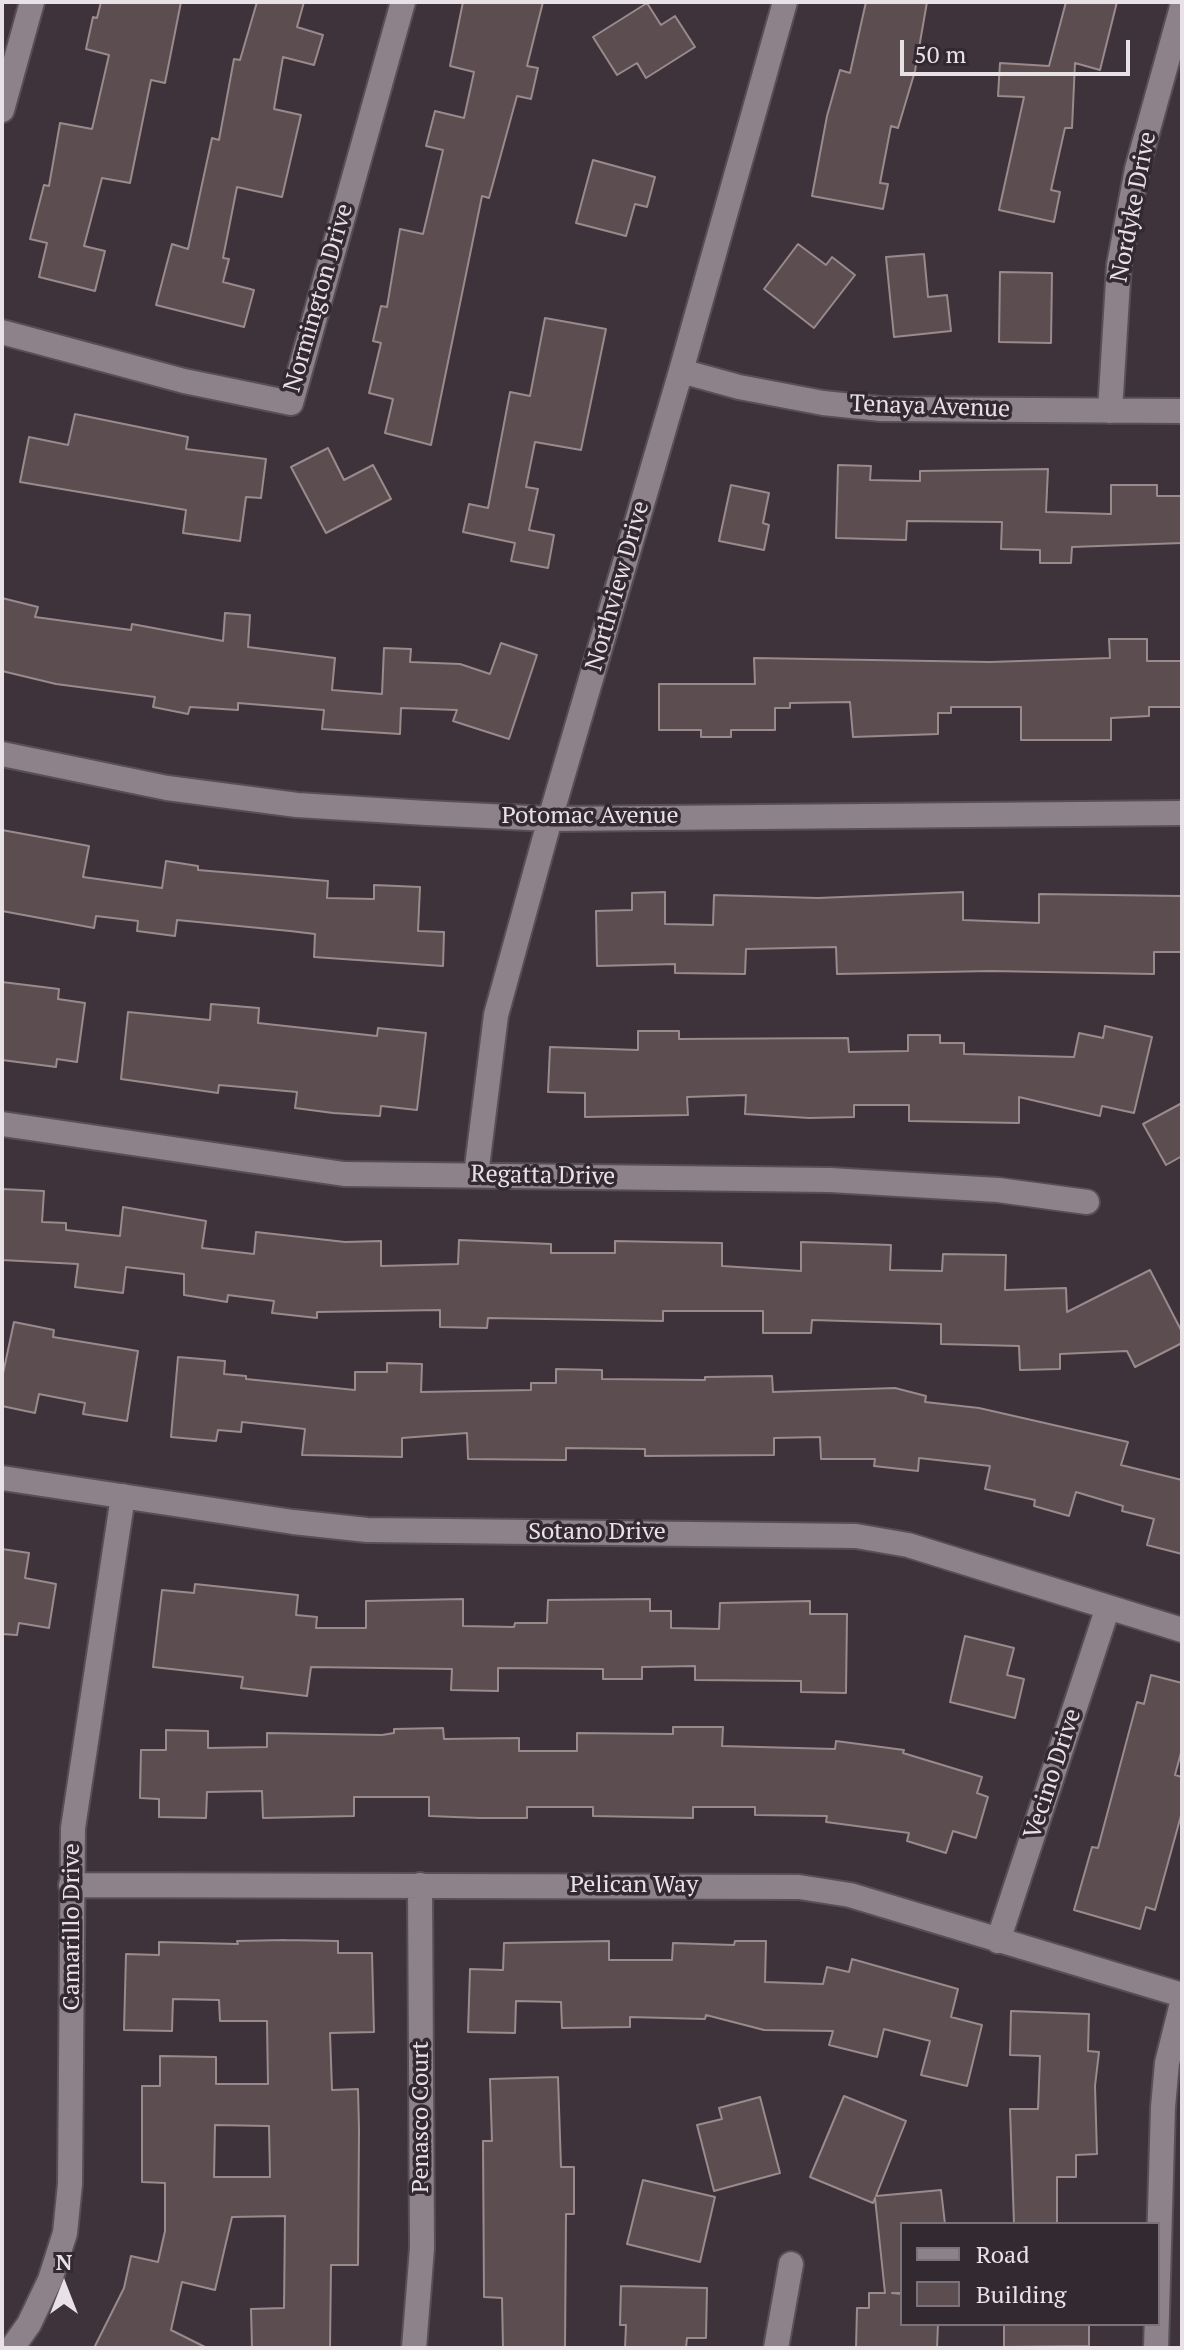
<!DOCTYPE html>
<style>
body{margin:0}
#map{position:relative;width:1184px;height:2350px;overflow:hidden;background:#3e333b;font-family:"PT Serif",serif}
canvas{display:block}
.frame{position:absolute;inset:0;border:4px solid #e8e2e6;pointer-events:none}
.legend{position:absolute;left:900px;top:2222px;width:260px;height:104px;box-sizing:border-box;background:#332931;border:2px solid #7b7379;margin:0;padding:10px 14px;list-style:none;font-size:24px;color:#e8e2e6}
.legend li{display:flex;align-items:center;gap:16px;height:40px}
.legend b{width:40px;border:2px solid #7b7379}
.north{position:absolute;left:24px;top:2246px;width:80px;height:80px;-webkit-text-stroke:6px #332931;paint-order:stroke;rotate:0deg;font-size:22px;font-weight:700;line-height:32px;text-align:center;color:#e8e2e6}
.north::after{content:'';display:block;margin:auto;width:28px;height:36px;background:#e8e2e6;clip-path:polygon(50% 0,100% 100%,50% 72%,0 100%)}
.scale{position:absolute;left:900px;top:40px;width:230px;height:36px;box-sizing:border-box;border:4px solid #e8e2e6;border-top:0;padding-left:10px;font-size:24px;line-height:28px;white-space:nowrap;color:#e8e2e6;-webkit-text-stroke:6px #332931;paint-order:stroke}
</style>
<div id="map">
<canvas width="1184" height="2350"></canvas>
<div class="frame"></div>
<ul class="legend">
<li><b style="height:10px;background:#8d818a"></b>Road</li>
<li><b style="height:22px;background:#5c4e50"></b>Building</li>
</ul>
<div class="north">N</div>
<div class="scale">50 m</div>
</div>
<script>
const g = document.querySelector('canvas').getContext('2d');
g.lineJoin = 'round';
function fillPath(path, color) { g.fillStyle = color; g.fill(path, 'evenodd'); }
const toPath = rows => new Path2D(rows.map(r => 'M' + r).join(''));
function trace(path, color, width, dash) { g.strokeStyle = color; g.lineWidth = width; g.lineCap = dash ? 'butt' : 'round'; g.setLineDash(dash || []); g.stroke(path); }
function drawText(font, color, halo, rows, align = 'center') {
  g.font = font + ' "PT Serif",serif'; g.lineWidth = 7; g.setLineDash([]); g.textBaseline = 'middle'; g.strokeStyle = halo; g.fillStyle = color; for (const [text, x, y, turn = 0] of rows) {
    g.save(); g.translate(x, y); g.rotate((+turn || 0) * Math.PI / 180); g.textAlign = isNaN(turn) ? turn : align; if (halo) g.strokeText(text, 0, 0); g.fillText(text, 0, 0); g.restore();
  }
}
const building = toPath([
 [101,2,181,2,165,83,151,80,130,183,102,178,84,246,105,251,95,291,39,277,47,243,30,239,44,185,49,186,60,123,92,129,109,55,86,49,93,17,97,18,101,2],
 [257,2,304,2,297,27,323,35,314,65,283,57,274,109,301,115,282,197,237,187,223,258,229,259,223,282,254,290,244,327,156,305,172,244,188,249,212,138,219,140,234,59,240,60,257,2],
 [463,2,543,2,527,66,538,68,531,99,517,96,489,198,482,196,431,445,385,433,393,399,369,393,381,343,373,341,381,306,387,307,400,229,423,234,443,150,426,146,435,111,464,118,474,72,450,66,463,2],
 [866,2,927,2,915,71,898,128,891,126,880,183,888,184,883,209,812,196,827,116,840,70,850,73,866,2],
 [1066,2,1117,2,1100,70,1075,63,1072,128,1065,128,1051,190,1060,192,1054,222,999,210,1024,97,998,96,1000,63,1049,66,1066,2],
 [647,3,661,25,675,16,695,47,646,78,637,63,617,75,593,37,647,3],
 [593,160,655,177,647,207,635,204,626,236,576,223,593,160],
 [798,244,826,265,832,257,855,275,814,328,764,289,798,244],
 [924,254,928,297,947,295,951,331,894,337,886,257,924,254],
 [1000,272,1052,273,1051,343,999,342,1000,272],
 [545,318,606,329,581,450,535,442,526,487,538,489,529,530,554,535,548,568,511,561,515,543,463,532,469,504,488,508,510,392,530,396,545,318],
 [75,414,188,437,186,449,266,459,261,498,246,497,240,541,183,533,186,510,20,482,29,437,68,445,75,414],
 [328,448,344,480,373,465,391,499,326,533,291,467,328,448],
 [838,465,871,466,870,480,920,481,920,471,1048,469,1046,512,1111,514,1111,485,1157,485,1157,496,1182,496,1182,543,1072,547,1071,563,1040,563,1040,550,1001,549,1002,522,907,521,906,540,836,538,838,465],
 [731,485,769,493,763,523,769,525,764,550,719,541,731,485],
 [2,598,38,607,35,617,131,630,132,624,223,641,225,613,250,615,248,647,335,658,332,690,382,694,384,648,411,649,410,662,460,664,490,674,501,643,537,655,509,739,453,721,457,710,401,708,400,734,322,729,324,710,238,703,238,710,190,707,188,714,153,707,155,697,56,684,2,671,2,598],
 [1109,639,1147,639,1147,661,1182,661,1182,707,1149,707,1149,716,1111,718,1111,740,1021,740,1021,707,951,707,951,713,938,713,938,734,853,737,850,702,790,703,790,708,775,708,775,730,731,730,731,737,701,737,701,730,659,730,659,684,755,684,754,658,990,662,1110,658,1109,639],
 [2,830,89,846,83,877,162,888,166,861,198,866,198,870,328,881,327,898,374,899,374,885,420,887,418,931,444,932,443,966,314,957,315,934,290,931,177,920,175,936,137,931,138,921,96,916,94,928,2,911,2,830],
 [665,892,665,924,713,925,714,895,818,898,963,892,963,920,1039,923,1039,894,1182,896,1182,952,1154,952,1154,974,991,971,837,974,836,947,746,949,745,974,675,973,675,964,597,966,596,911,632,910,632,893,665,892],
 [2,982,59,989,58,999,85,1003,77,1062,57,1059,56,1067,2,1060,2,982],
 [211,1004,259,1008,258,1023,377,1036,378,1028,426,1033,417,1110,381,1106,380,1116,333,1113,295,1108,297,1092,219,1085,218,1093,121,1079,128,1012,210,1020,211,1004],
 [1105,1026,1152,1037,1134,1113,1102,1106,1100,1116,1019,1097,1019,1123,909,1121,909,1105,854,1105,854,1117,809,1118,745,1114,746,1095,687,1097,688,1115,585,1117,585,1093,548,1092,550,1047,638,1050,638,1031,679,1031,679,1039,848,1038,849,1052,908,1051,908,1035,940,1035,940,1043,964,1043,964,1054,1074,1057,1079,1033,1103,1038,1105,1026],
 [1182,1103,1182,1156,1166,1165,1143,1124,1182,1103],
 [2,1189,44,1191,42,1222,66,1223,66,1230,120,1236,123,1207,206,1221,202,1248,254,1254,256,1232,345,1242,381,1241,381,1266,458,1264,459,1240,551,1244,551,1253,615,1253,615,1241,663,1242,722,1243,722,1266,801,1271,801,1242,891,1245,890,1270,942,1271,943,1254,1006,1255,1005,1290,1066,1288,1067,1312,1150,1270,1182,1332,1182,1343,1135,1367,1127,1351,1060,1354,1060,1369,1020,1370,1019,1346,941,1344,941,1324,812,1320,811,1333,763,1333,763,1311,663,1311,663,1321,488,1318,487,1328,440,1327,440,1310,317,1312,317,1318,272,1313,274,1301,228,1295,227,1302,184,1295,184,1274,126,1267,123,1293,75,1287,78,1264,2,1260,2,1189],
 [14,1322,54,1330,53,1337,138,1351,127,1421,83,1414,85,1403,39,1394,35,1413,2,1406,2,1378,14,1322],
 [178,1357,225,1361,224,1374,246,1376,246,1379,355,1390,355,1372,387,1372,387,1363,422,1364,421,1392,531,1390,531,1383,556,1383,556,1369,602,1370,602,1379,705,1380,705,1377,772,1376,773,1392,895,1388,926,1396,925,1402,979,1408,1128,1442,1121,1465,1182,1480,1182,1554,1147,1545,1154,1519,1122,1511,1123,1506,1076,1492,1069,1516,1034,1506,1035,1500,985,1489,990,1466,919,1458,918,1471,874,1466,875,1459,821,1459,820,1437,774,1438,774,1455,645,1456,645,1449,566,1448,566,1460,468,1459,467,1433,402,1438,402,1457,302,1455,305,1429,242,1422,241,1432,218,1430,216,1441,171,1437,178,1357],
 [2,1549,29,1553,25,1578,56,1584,49,1628,19,1623,17,1635,2,1634,2,1549],
 [195,1584,298,1595,296,1615,317,1617,316,1628,366,1628,366,1601,463,1599,463,1626,514,1627,515,1623,547,1623,548,1600,650,1599,650,1611,671,1611,671,1628,719,1629,720,1603,810,1601,810,1614,847,1614,846,1693,801,1692,801,1681,695,1680,695,1666,642,1667,642,1679,603,1679,603,1669,498,1668,498,1691,451,1690,452,1669,311,1667,307,1696,241,1688,243,1677,153,1667,162,1590,194,1593,195,1584],
 [965,1636,1014,1648,1007,1675,1024,1679,1015,1718,950,1702,965,1636],
 [1151,1675,1182,1683,1182,1749,1175,1775,1182,1777,1182,1812,1155,1910,1146,1907,1140,1929,1074,1910,1092,1847,1098,1848,1137,1702,1144,1704,1151,1675],
 [673,1727,723,1727,722,1746,835,1749,836,1741,904,1750,903,1753,982,1777,977,1793,988,1797,976,1838,953,1831,946,1853,907,1841,909,1833,826,1822,827,1816,755,1815,755,1807,693,1807,693,1818,593,1816,593,1807,527,1807,527,1818,480,1818,429,1816,429,1797,354,1797,354,1816,263,1818,262,1791,207,1792,206,1818,159,1817,159,1799,140,1798,141,1750,166,1750,166,1730,208,1731,208,1748,267,1747,267,1733,382,1735,394,1733,394,1729,443,1728,444,1739,519,1738,519,1751,577,1751,577,1733,673,1734,673,1727],
 [285,1940,338,1941,338,1953,372,1953,374,2032,330,2033,332,2090,358,2089,359,2129,358,2265,331,2265,330,2348,252,2348,251,2309,284,2308,285,2216,232,2217,215,2290,182,2282,171,2330,207,2348,94,2348,124,2288,131,2256,158,2262,165,2231,165,2183,142,2182,142,2086,160,2086,160,2056,216,2057,216,2084,268,2084,267,2021,220,2021,219,2000,173,1999,172,2031,124,2030,126,1954,159,1955,159,1942,238,1944,237,1941,285,1940],
 [215,2125,269,2126,270,2177,214,2177,215,2125],
 [609,1941,609,1960,672,1960,673,1943,734,1945,735,1941,766,1941,765,1982,823,1984,827,1967,849,1972,852,1959,958,1989,951,2017,982,2025,967,2086,921,2075,930,2041,884,2029,877,2057,829,2045,833,2031,764,2030,706,2015,705,2019,630,2017,630,2027,562,2028,561,2002,516,2001,515,2033,468,2032,470,1969,503,1970,504,1943,609,1941],
 [1011,2011,1089,2014,1088,2051,1099,2052,1095,2086,1097,2154,1076,2155,1076,2177,1057,2177,1057,2224,1014,2224,1010,2109,1038,2109,1040,2056,1010,2055,1011,2011],
 [558,2077,561,2167,574,2167,574,2214,566,2214,565,2348,503,2348,502,2298,484,2297,483,2141,492,2141,490,2079,558,2077],
 [844,2096,906,2121,876,2196,941,2190,945,2224,902,2224,902,2293,892,2293,902,2294,902,2324,938,2324,937,2348,856,2348,857,2308,869,2308,869,2293,885,2293,875,2198,873,2203,810,2177,844,2096],
 [760,2097,780,2173,714,2191,697,2125,722,2119,719,2108,760,2097],
 [643,2180,715,2197,700,2262,627,2244,643,2180],
 [621,2286,707,2288,706,2338,687,2338,686,2348,625,2348,626,2325,620,2325,621,2286],
 [1004,2324,1089,2324,1089,2346,1004,2347,1004,2324]
]);
fillPath(building, '#5c4e50');
trace(building, '#9a8a8c', 2);
const street = toPath([
 [2,110,32,2],
 [2,332,184,381,291,403,403,2],
 [681,371,739,387,823,403,881,409,1182,411],
 [1110,411,1119,265,1137,169,1182,7],
 [2,754,167,788,297,805,426,813,550,819,1182,813],
 [2,1124,344,1174,830,1180,998,1190,1087,1202],
 [476,1175,496,1015,550,819,681,371,785,2],
 [2,1478,293,1522,367,1530,856,1536,908,1545,1182,1630],
 [71,1885,799,1887,850,1895,1182,1995],
 [998,1941,1108,1607],
 [12,2348,29,2324,50,2280,65,2233,70,2184,73,1828,123,1496],
 [414,2348,422,2248,420,1885],
 [776,2348,791,2264],
 [1156,2348,1163,2107,1167,2063,1182,2003]
]);
trace(street, '#574f55', 28);
trace(street, '#8d818a', 24);
drawText('24px', '#e8e2e6', '#332931', [
 ["Nordyke Drive",1134,207,-79],
 ["Normington Drive",319,298,-74],
 ["Tenaya Avenue",930,407,2],
 ["Northview Drive",618,586,-74],
 ["Potomac Avenue",590,816],
 ["Regatta Drive",543,1176,1],
 ["Sotano Drive",597,1532],
 ["Vecino Drive",1053,1774,-72],
 ["Pelican Way",634,1885],
 ["Camarillo Drive",72,1927,-90],
 ["Penasco Court",421,2117,-90]
]);
</script>
